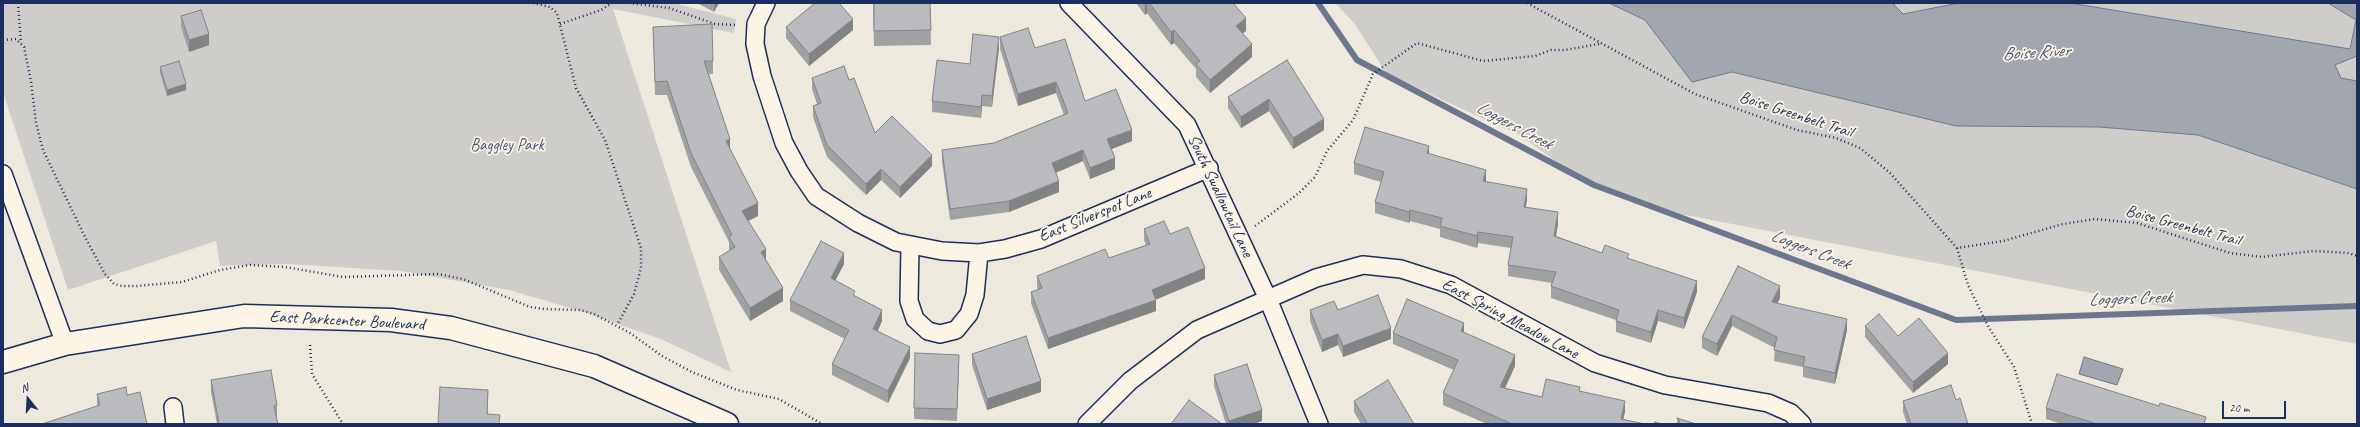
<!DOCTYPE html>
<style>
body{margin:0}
#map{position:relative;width:2360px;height:427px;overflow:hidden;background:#eee9dd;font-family:Caveat,sans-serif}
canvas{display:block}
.frame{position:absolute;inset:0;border:4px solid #1b2f5e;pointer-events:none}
.north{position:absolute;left:8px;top:379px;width:40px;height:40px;-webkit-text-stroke:3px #fcf5e5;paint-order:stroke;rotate:342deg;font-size:11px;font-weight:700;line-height:16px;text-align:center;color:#1b2f5e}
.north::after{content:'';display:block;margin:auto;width:14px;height:18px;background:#1b2f5e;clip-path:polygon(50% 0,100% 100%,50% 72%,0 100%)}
.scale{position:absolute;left:2222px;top:401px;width:64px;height:18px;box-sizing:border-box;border:2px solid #1b2f5e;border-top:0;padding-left:5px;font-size:12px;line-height:14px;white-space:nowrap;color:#1b2f5e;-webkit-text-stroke:3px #fcf5e5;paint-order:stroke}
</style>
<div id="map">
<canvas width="2360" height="427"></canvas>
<div class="frame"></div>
<div class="north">N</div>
<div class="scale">20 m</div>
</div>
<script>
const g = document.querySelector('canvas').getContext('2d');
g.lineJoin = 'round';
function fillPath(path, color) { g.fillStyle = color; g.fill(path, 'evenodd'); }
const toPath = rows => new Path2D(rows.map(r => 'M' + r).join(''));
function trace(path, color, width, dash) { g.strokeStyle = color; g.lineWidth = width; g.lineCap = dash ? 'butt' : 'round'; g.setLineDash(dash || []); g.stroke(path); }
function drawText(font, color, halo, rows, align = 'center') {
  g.font = font + ' Caveat,sans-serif'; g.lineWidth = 3.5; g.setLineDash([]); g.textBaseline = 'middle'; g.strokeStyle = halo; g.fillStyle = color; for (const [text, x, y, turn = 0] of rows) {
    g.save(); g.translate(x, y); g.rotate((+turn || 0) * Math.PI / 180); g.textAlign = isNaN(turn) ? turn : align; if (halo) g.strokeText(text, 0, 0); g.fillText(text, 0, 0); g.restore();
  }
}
fillPath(toPath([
 [3,3,673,3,736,19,734,33,613,9,731,372,663,340,587,313,509,290,401,271,287,264,220,266,216,241,68,290,3,92],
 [1335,3,1609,3,1645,20,1692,81,1732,72,1956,126,2099,127,2198,135,2357,189,2357,344,1654,209,1583,181,1521,136,1387,74,1354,23],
 [1895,3,1959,3,1903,14,1894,5],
 [2070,3,2328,3,2356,20,2350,50],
 [2357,56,2357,81,2341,78,2334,65]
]), '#cfcdca');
const water = toPath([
 [1609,3,1895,3,1894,5,1903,14,1959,3,2070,3,2350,49,2356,20,2328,3,2357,3,2357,56,2335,65,2341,78,2357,81,2357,189,2198,135,2099,127,1956,126,1732,72,1692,82,1645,20,1609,3],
 [2084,357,2123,369,2117,385,2079,374,2084,357]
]);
fillPath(water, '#a2a7af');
trace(water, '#6c778f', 1);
trace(toPath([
 [1318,3,1357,60,1594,185,1956,320,2357,306]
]), '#6c778f', 6);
const minor = toPath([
 [766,3,756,24,755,44,762,76,784,143,799,171,816,196,858,223,896,242,942,251,979,253,1005,249,1041,239,1209,168],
 [1069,3,1187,125,1268,299,1319,424],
 [3,174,65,344],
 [910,246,909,301,915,319,928,331,940,334,956,330,969,314,975,295,979,253],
 [173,407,175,424],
 [1087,424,1130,381,1197,330,1316,278,1363,265,1401,269,1451,285,1595,363,1665,385,1768,403,1791,413,1802,424]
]);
const secondary = toPath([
 [3,362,65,344,244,316,391,320,451,328,594,366,727,424]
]);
trace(minor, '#1b2f5e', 20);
trace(secondary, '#1b2f5e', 25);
trace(toPath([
 [18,3,21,43],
 [533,3,550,7,557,13,576,88,605,140,641,248,641,268,634,294,617,325],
 [629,3,669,8,715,24,737,25],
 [1527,3,1695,94,1797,130,1836,138,1860,148,1890,173,1957,248,2003,241,2063,224,2095,219,2137,223,2230,253,2262,257,2313,251,2349,253,2357,256],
 [560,24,601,10,612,3],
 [3,40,16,39,24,47,31,81,36,123,43,150,85,237,105,274,114,284,122,286,136,286,182,282,220,270,250,265,285,267,343,277,438,274,463,279,530,307,544,309,580,310,594,314,630,333,662,356,692,372,737,390,779,399,822,424],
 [1255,226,1299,193,1315,177,1327,151,1353,120,1373,74,1417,43,1483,61,1535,56,1551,50,1565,50,1599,44],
 [1957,248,1968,285,1988,326,2014,367,2032,424],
 [310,345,312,374,343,424]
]), '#1b2f5e', 2.5, [1, 3]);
trace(minor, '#fcf5e5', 17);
trace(secondary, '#fcf5e5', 22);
fillPath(toPath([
 [697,3,719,3,714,12],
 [873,3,930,3,931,45,874,46],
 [1136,3,1217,3,1246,31,1243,33,1252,57,1210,93,1196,77,1196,69,1174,43,1171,45,1147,13,1145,15],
 [181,16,209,45,189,52,181,27],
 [653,27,713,61,713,74,709,74,730,149,758,216,748,221,766,260,783,301,750,321,719,270,719,257,729,251,729,242,691,167,667,95,655,95],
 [786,27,853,30,809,66,786,38],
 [1000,37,1035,48,1085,101,1132,141,1111,149,1115,169,1090,179,1083,161,1056,173,1059,192,1009,212,950,220,942,161,942,150,994,143,1064,115,1056,93,1018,106,1000,49],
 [999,48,992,107,982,106,981,118,932,112,932,101],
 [1287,60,1324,130,1293,149,1269,111,1241,128,1228,108,1228,97],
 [160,67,186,90,167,96,160,73],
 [812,78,849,80,875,133,932,166,900,198,881,180,866,195,827,157,813,117,813,106,817,104,812,89],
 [1429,154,1486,182,1527,200,1525,207,1558,224,1556,236,1602,253,1629,258,1697,292,1684,329,1658,321,1651,343,1616,332,1616,320,1551,298,1551,286,1552,283,1508,276,1508,265,1511,248,1478,243,1477,248,1440,237,1440,229,1410,221,1409,223,1375,213,1375,202,1381,182,1354,174,1354,163],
 [1144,229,1170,234,1205,279,1155,300,1156,311,1048,349,1031,303,1031,292,1038,290,1037,287,1037,276,1109,258,1146,245,1144,240],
 [844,264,835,280,855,296,882,321,878,331,910,358,888,403,832,375,832,364,845,339,790,311,790,300],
 [1738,266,1780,298,1777,304,1847,330,1835,384,1803,377,1803,367,1774,361,1775,348,1732,326,1717,356,1702,348,1702,337],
 [1310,310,1338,310,1391,339,1343,357,1338,345,1322,352,1310,321],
 [1865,326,1898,336,1948,364,1913,393,1865,337],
 [1464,332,1515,366,1505,388,1542,397,1580,391,1625,412,1623,419,1645,424,1487,424,1443,405,1443,393,1454,370,1393,344,1393,333],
 [972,354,1041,392,987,410,972,365],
 [959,366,957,421,914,419,914,408],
 [1214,375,1262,421,1253,424,1226,424,1214,386],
 [211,380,277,405,277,416,276,416,278,424,217,424,211,392],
 [97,394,127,395,97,406],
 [1956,400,1968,424,1907,424,1903,412,1903,401],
 [1354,401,1414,424,1361,424,1354,412],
 [2046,408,2206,424,2062,424,2046,419],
 [1677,418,1696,424,1677,424]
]), '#a0a1a3');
fillPath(toPath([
 [714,3,719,3,714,12],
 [1145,3,1147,3,1147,13,1145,15],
 [1246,18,1246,31,1236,38,1236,26],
 [853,19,853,30,809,66,809,54],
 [1174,30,1174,43,1171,45,1171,32],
 [209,34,209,45,189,52,189,40],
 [999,37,999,48,992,107,992,96],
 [1252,44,1252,57,1210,93,1210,80],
 [1056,82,1056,93,1018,106,1018,94],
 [186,84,186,90,167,96,167,90],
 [982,95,982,106,981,118,981,107],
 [1269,99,1269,111,1241,128,1241,117],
 [1324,119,1324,130,1293,149,1293,138],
 [1132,130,1132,141,1107,151,1107,139],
 [730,139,730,153,726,141],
 [1429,146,1429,157,1427,153],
 [1083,150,1083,161,1052,174,1052,163],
 [932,155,932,166,900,198,900,187],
 [1115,158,1115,169,1090,179,1090,168],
 [881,169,881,180,866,195,866,184],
 [1486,170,1486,181,1483,193,1483,181],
 [1059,181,1059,192,1009,212,1009,201],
 [1527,189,1527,200,1524,218,1524,207],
 [758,203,758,216,742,224,742,211],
 [1410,210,1410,221,1409,223,1409,212],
 [1558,212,1558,224,1554,247,1554,236],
 [1478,232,1478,243,1477,248,1477,236],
 [766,249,766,263,761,252],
 [844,253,844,264,831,289,831,278],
 [1205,268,1205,279,1152,301,1152,290],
 [1697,281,1697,292,1684,329,1684,318],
 [1780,286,1780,298,1772,314,1772,302],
 [783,288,783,301,750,321,750,308],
 [1156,300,1156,311,1048,349,1048,338],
 [882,310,882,321,873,340,873,329],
 [1658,310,1658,321,1651,343,1651,332],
 [1732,315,1732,326,1717,356,1717,344],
 [1847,319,1847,330,1835,384,1835,373],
 [1464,323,1464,335,1461,331],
 [1391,328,1391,339,1343,357,1343,346],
 [1338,334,1338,345,1322,352,1322,340],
 [910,347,910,358,888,403,888,391],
 [1948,353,1948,364,1913,393,1913,382],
 [1515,355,1515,366,1500,399,1500,387],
 [1041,381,1041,392,987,410,987,399],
 [488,390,488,401,487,424,487,414],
 [1625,401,1625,412,1622,424,1621,419],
 [1262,410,1262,421,1253,424,1229,424,1229,421]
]), '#828385');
const building = toPath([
 [815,3,839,3,853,19,809,54,786,27,815,3],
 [874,3,930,3,931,30,874,31,874,3],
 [1149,3,1217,3,1218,4,1219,3,1233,3,1246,18,1236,26,1252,44,1210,80,1196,64,1200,61,1174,30,1171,32,1149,3],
 [201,10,209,34,189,40,181,16,201,10],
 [712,24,713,61,704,61,730,139,726,141,758,203,742,211,766,249,761,252,783,288,750,308,719,257,735,247,729,237,732,235,691,153,667,81,655,82,653,27,712,24],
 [1028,28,1035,48,1065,39,1085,101,1116,89,1132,130,1107,139,1115,158,1090,168,1083,150,1052,163,1059,181,1009,201,950,209,942,150,994,143,1068,113,1056,82,1018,94,1000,37,1028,28],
 [973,34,999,37,992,96,982,95,981,107,932,101,937,60,970,64,973,34],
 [1287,60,1324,119,1293,138,1269,99,1241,117,1228,97,1287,60],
 [179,61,186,84,167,90,160,67,179,61],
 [844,66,849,80,854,78,875,133,892,116,932,155,900,187,881,169,866,184,827,145,813,106,821,103,812,78,844,66],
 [1365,127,1429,146,1427,153,1486,170,1483,181,1527,189,1524,207,1558,212,1554,236,1602,253,1605,245,1629,254,1627,258,1697,281,1684,318,1658,310,1651,332,1616,321,1619,310,1551,286,1556,272,1508,265,1513,237,1478,232,1477,236,1440,226,1442,218,1410,210,1409,212,1375,202,1384,172,1354,163,1365,127],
 [1164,221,1170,234,1188,227,1205,268,1152,290,1156,300,1048,338,1031,292,1042,288,1037,276,1105,249,1109,258,1150,244,1144,229,1164,221],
 [821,241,844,253,831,278,855,291,853,295,882,310,873,329,910,347,888,391,832,364,849,330,790,300,821,241],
 [1738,266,1780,286,1772,302,1847,319,1835,373,1803,366,1805,357,1774,350,1777,337,1732,315,1717,344,1702,337,1738,266],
 [1378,295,1391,328,1343,346,1338,334,1322,340,1310,310,1334,301,1338,310,1378,295],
 [1407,299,1464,323,1461,331,1515,355,1500,387,1542,397,1546,379,1580,387,1579,391,1625,401,1621,419,1645,424,1512,424,1443,393,1458,360,1393,333,1407,299],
 [1879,314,1898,336,1919,318,1948,353,1913,382,1865,326,1879,314],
 [1026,336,1041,381,987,399,972,354,1026,336],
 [915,353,959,355,957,409,914,408,915,353],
 [1247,364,1262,410,1229,421,1214,375,1247,364],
 [271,370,277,405,274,406,278,424,219,424,211,380,271,370],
 [2057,374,2159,406,2160,403,2206,417,2204,424,2097,424,2046,408,2057,374],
 [1388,380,1414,424,1368,424,1354,401,1388,380],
 [1951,385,1956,400,1960,398,1968,424,1911,424,1903,401,1951,385],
 [126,387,127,395,140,392,147,424,42,424,100,405,97,394,126,387],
 [440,387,488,390,487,414,500,415,499,424,438,424,440,387],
 [1189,400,1222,424,1171,424,1189,400],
 [1677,418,1696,424,1679,424,1680,421,1677,418],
 [1655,422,1662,424,1654,424,1655,422]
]);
fillPath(building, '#babbbe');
trace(building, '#828385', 1);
drawText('17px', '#1b2f5e', '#fcf5e5', [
 ["Boise Greenbelt Trail",1796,115,18],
 ["South Swallowtail Lane",1220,196,65],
 ["East Silverspot Lane",1095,215,-22],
 ["Boise Greenbelt Trail",2183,226,15],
 ["East Spring Meadow Lane",1510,319,28],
 ["East Parkcenter Boulevard",347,321,3]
]);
drawText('17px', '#485679', '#fcf5e5', [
 ["Baggley Park",507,146]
]);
drawText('italic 18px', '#445376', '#fcf5e5', [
 ["Boise River",2036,53,-3],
 ["Loggers Creek",1514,126,28],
 ["Loggers Creek",1810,250,21],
 ["Loggers Creek",2130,299,-2]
]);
</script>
